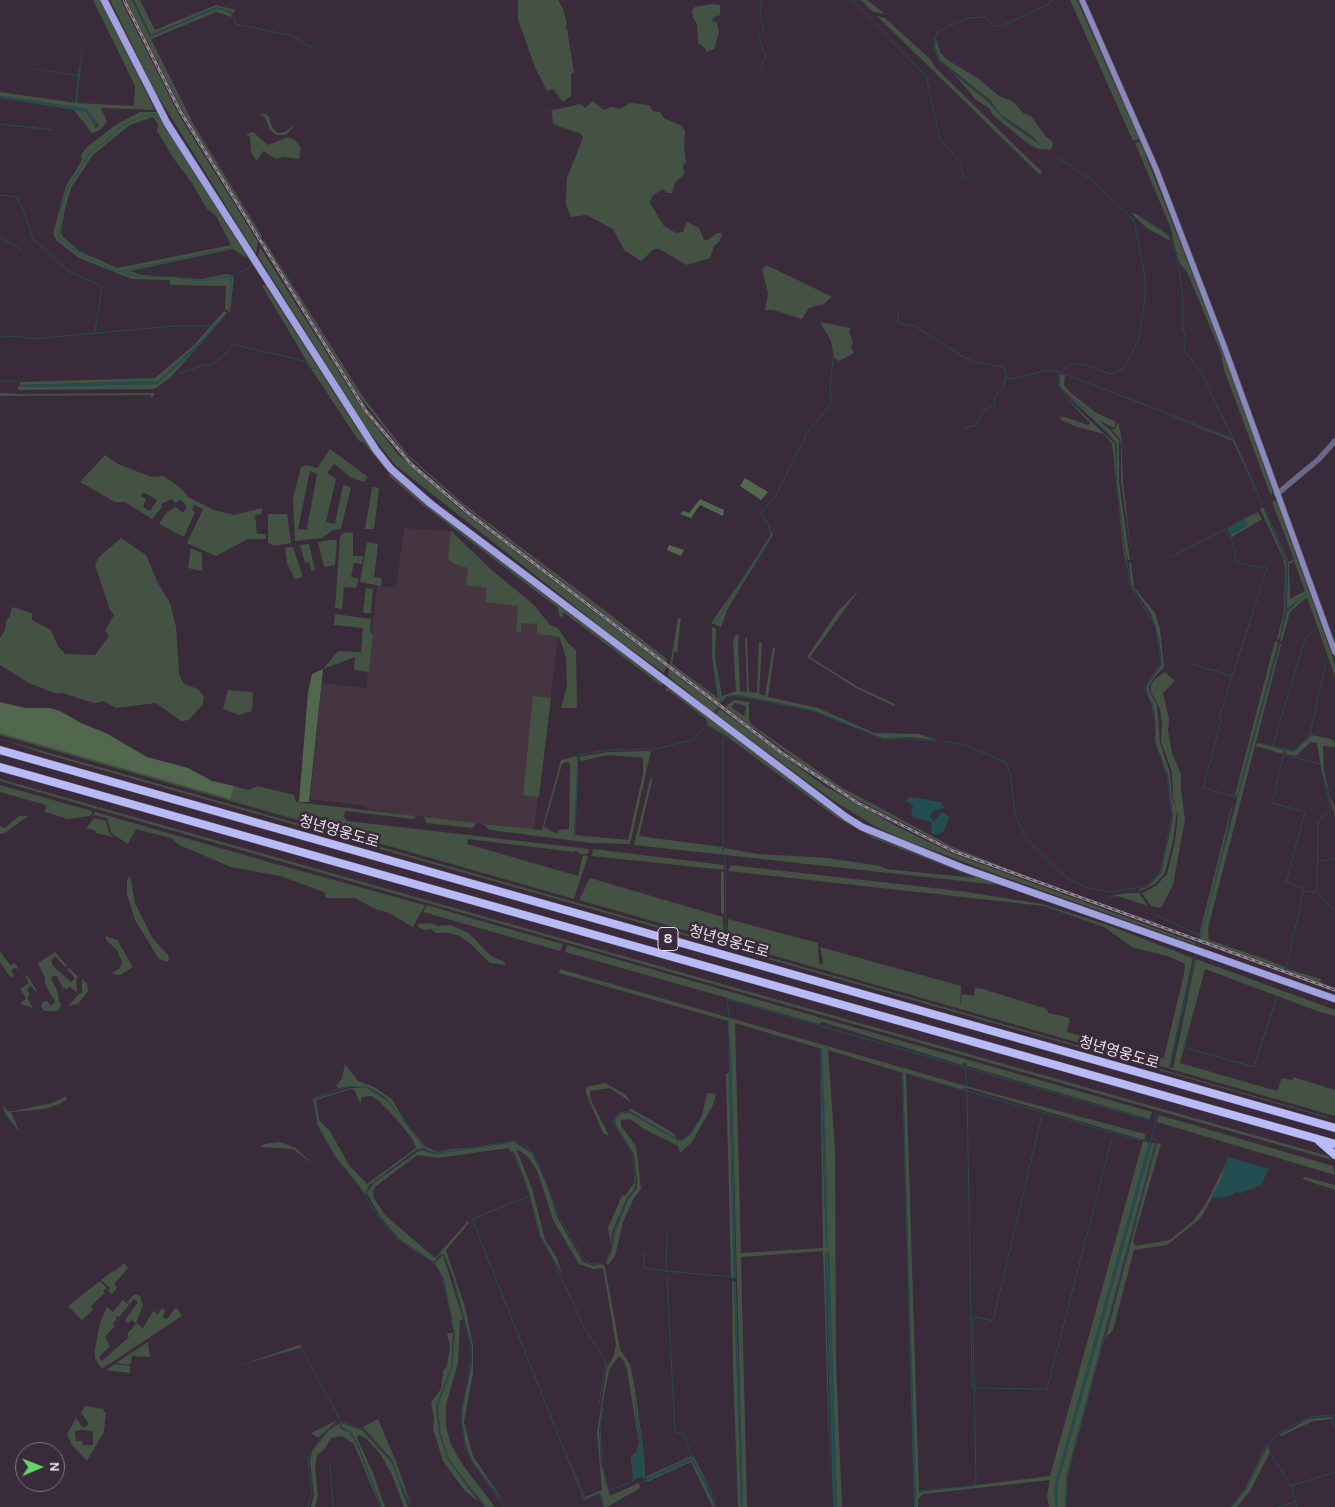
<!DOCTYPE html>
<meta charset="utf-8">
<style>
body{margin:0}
#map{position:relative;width:1335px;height:1507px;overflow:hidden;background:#392b3a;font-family:Karla,sans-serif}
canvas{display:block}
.north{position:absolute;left:15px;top:1442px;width:50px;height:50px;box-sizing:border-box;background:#392b3a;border:1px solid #7f7380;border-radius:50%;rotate:89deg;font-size:14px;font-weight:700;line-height:20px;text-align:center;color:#e9e0ea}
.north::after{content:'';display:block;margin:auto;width:18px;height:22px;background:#64d468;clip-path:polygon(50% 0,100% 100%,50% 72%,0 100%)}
</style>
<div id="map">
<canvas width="1335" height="1507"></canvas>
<div class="north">N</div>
</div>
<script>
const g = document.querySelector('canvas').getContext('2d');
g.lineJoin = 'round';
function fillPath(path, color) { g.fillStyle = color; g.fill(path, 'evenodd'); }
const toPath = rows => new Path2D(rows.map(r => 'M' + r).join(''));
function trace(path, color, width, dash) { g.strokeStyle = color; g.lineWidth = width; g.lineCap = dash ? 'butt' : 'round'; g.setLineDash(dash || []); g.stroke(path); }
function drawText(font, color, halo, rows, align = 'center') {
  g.font = font + ' Karla,"Noto Sans KR",sans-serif'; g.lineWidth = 5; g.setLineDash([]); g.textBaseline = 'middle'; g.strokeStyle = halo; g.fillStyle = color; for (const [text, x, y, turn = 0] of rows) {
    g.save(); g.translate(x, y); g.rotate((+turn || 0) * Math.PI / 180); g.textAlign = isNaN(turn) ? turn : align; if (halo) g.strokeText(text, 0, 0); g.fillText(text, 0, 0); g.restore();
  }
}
fillPath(toPath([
 [404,528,451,531,558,637,534,830,416,816,367,809,367,806,310,799,322,683,366,688,377,586,396,588]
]), '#453541');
fillPath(toPath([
 [93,0,100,0,155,110,101,108,107,122,100,130,92,133,73,109,86,112,96,128,99,126,87,109,0,96,0,92,77,103,134,106,135,86],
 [110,0,121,0,179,115,258,242,256,254,156,93],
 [126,0,132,0,150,37,217,8,231,13,232,17,216,12,151,39,194,125,262,236,261,238,188,122],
 [134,0,140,0,155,30,216,5,235,10,234,13,216,7,151,35],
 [518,0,558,0,563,9,567,23,565,28,567,29,574,72,571,74,571,96,563,102,553,89,547,91,535,67,518,20],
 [861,0,867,0,885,14,873,12],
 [1070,0,1077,0,1139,139,1133,141],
 [712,4,720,5,720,15,714,17,712,21,717,23,719,32,714,49,706,52,705,48,698,43,697,24,693,18,692,10,695,7],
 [877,16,885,18,930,59,936,68,1042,172,1040,175],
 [936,39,940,52,946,59,979,79,999,96,1014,102,1023,113,1031,116,1046,137,1052,141,1053,145,1050,150,1038,149,1026,142,993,115,989,108,976,100,954,74,987,101,1006,121,1040,145,1032,136,1000,114,990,100,940,60,935,46],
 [593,101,604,110,612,107,620,109,630,103,649,105,653,111,660,112,664,118,680,125,685,130,684,147,686,162,683,165,684,174,675,183,672,193,667,193,663,189,652,196,650,203,664,226,676,233,683,232,687,222,699,228,704,240,708,240,717,233,722,233,720,241,714,246,710,258,687,265,659,249,654,249,641,261,624,250,613,229,586,215,571,217,566,205,567,178,583,138,581,134,553,124,552,111,545,112,580,104,585,108],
 [140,112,157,112,260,278,248,259,233,249,130,271,142,275,202,279,226,274,231,275,234,278,230,313,225,309,226,286,170,285,170,280,132,279,79,258,57,241,53,234,66,186,82,160,81,155,87,147,117,124],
 [153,117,158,124,157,131,174,159,192,183,207,209,216,216,231,245,117,268,79,251,62,236,61,230,65,209,71,188,93,155,130,125],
 [259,114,266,114,269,117,272,127,278,133,285,132,296,124,286,135,276,135,270,130,265,117],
 [253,132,268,145,288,137,295,140,301,148,299,159,284,157,276,159,263,151,257,161,251,152,250,137,246,134],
 [1140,141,1223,352,1273,492,1271,496,1224,370,1221,353,1187,272,1179,262,1170,226,1135,143],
 [1131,213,1136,214,1169,236,1170,241,1147,228],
 [264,240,364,398,408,455,465,505,603,609,667,659,667,663,462,505,404,453,359,396,263,242],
 [260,247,352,393,368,417,399,455,461,510,666,667,664,673,610,634,395,465,369,432,258,256],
 [766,265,808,285,832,297,824,304,809,308,802,319,773,310,765,310,768,293,762,270],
 [265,285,363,438,386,467,386,470,364,443,358,440,312,370,262,286],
 [224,311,227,313,198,344,158,381,20,385,20,382,155,378,194,345],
 [227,314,169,379,154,389,18,390,18,387,157,384,193,351],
 [820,322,851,328,849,331,853,342,851,347,854,353,839,361,834,358,831,341],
 [1060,375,1065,375,1064,385,1071,393,1095,412,1116,422,1114,428,1098,420,1062,389,1060,385],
 [1063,391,1109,429,1119,440,1119,482,1130,560,1128,560,1125,548,1117,485,1117,444,1108,433],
 [1060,392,1115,444,1116,485,1126,561,1125,561,1123,548,1112,444,1104,434,1077,427,1061,420,1060,417,1065,417,1088,425,1090,423],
 [0,393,19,394,155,393,151,399,151,395,0,396],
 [1159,412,1234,440,1262,505,1233,441],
 [1118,422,1121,435,1123,482,1132,559,1121,481,1121,446,1120,439,1112,430,1115,429],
 [330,449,368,477,364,482,350,477,334,464,327,473,336,479,326,522,335,524,343,485,351,487,341,529,333,530,322,538,295,541,293,498,301,467,307,465,317,468],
 [310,471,317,474,307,528,310,530,298,529],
 [105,455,118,464,136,471,152,477,164,476,182,489,188,497,214,510,234,515,262,508,262,514,255,515,257,534,265,534,266,539,248,539,216,556,187,543,203,509,194,505,192,510,195,512,184,537,159,524,167,512,176,507,183,513,187,507,181,500,175,503,172,499,161,504,162,507,152,519,125,502,115,502,80,482],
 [143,492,157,500,150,511,143,507,146,499,141,496],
 [391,473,423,502,662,683,662,686,563,612,563,618,559,615,558,608,423,505,388,475],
 [372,487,379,488,374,529,365,529],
 [1276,500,1335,664,1335,677,1307,597,1290,612,1282,641,1280,641,1287,612,1306,593,1287,609,1288,562,1264,507,1289,562,1294,559,1272,502],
 [1294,561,1305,591,1290,599,1289,564],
 [1263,507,1286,563,1285,611,1279,640,1277,639,1284,612,1285,569,1283,558,1260,509],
 [1258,512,1262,519,1232,537,1230,535,1247,525,1244,519,1224,528],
 [268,514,287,514,291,543,274,546,268,543],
 [451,531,493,571,533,604,550,625,558,628,568,643,576,650,577,708,561,708,567,686,566,657,559,637,537,634,537,624,521,623,521,632,516,631,518,606,485,602,487,588,466,585,468,568,454,564,448,558],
 [345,532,353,533,353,556,363,556,362,564,354,563,351,577,359,579,356,588,344,587,342,609,335,608,340,536],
 [770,532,772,532,773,535,728,608,721,627,711,623,743,578,770,536],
 [121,538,146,555,158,583,170,603,176,627,179,674,184,684,198,689,204,697,203,704,189,720,181,721,156,703,116,708,104,701,94,703,62,693,57,694,29,683,0,665,0,638,5,630,6,621,10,616,12,607,32,613,32,620,51,630,58,646,65,654,95,655,109,636,105,631,114,615,110,610,95,565,99,557],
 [329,540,337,540,335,565,324,567,318,542],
 [367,542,378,544,374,577,382,578,381,586,360,582],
 [309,544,315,570,311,571,309,562,305,563,300,545],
 [293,547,303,577,295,579,287,564,285,548],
 [191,548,202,553,202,571,188,568],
 [1129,563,1131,563,1134,587,1155,613,1160,629,1164,667,1153,679,1149,686,1150,693,1157,705,1160,743,1170,773,1172,798,1177,811,1173,841,1165,873,1155,884,1140,891,1139,889,1147,887,1161,873,1173,818,1168,775,1155,741,1155,713,1147,691,1148,684,1162,664,1159,639,1151,614,1131,584],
 [366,588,373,589,371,613,363,613],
 [859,590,810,657,858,687,895,704,894,706,856,688,807,657,838,611],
 [335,614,371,619,370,632,373,634,369,672,354,670,355,657,323,669,338,651,361,652,363,628,334,625],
 [678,618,681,618,677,653,674,651,672,664,718,698,712,658,712,627,716,629,715,657,722,696,736,691,733,641,736,634,739,636,738,642,740,691,747,692,745,638,747,638,749,692,757,693,759,642,762,643,759,694,765,696,773,647,775,648,768,697,818,708,874,733,919,734,936,740,910,737,883,738,813,710,739,695,727,696,720,703,670,665],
 [1275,641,1278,642,1237,796,1235,795],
 [1280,643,1281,645,1208,928,1209,940,1262,958,1285,967,1284,971,1199,940],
 [669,669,718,707,713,712,668,676],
 [1165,672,1175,681,1163,693,1169,719,1168,731,1172,753,1181,774,1181,790,1185,819,1173,885,1161,908,1151,906,1142,893,1156,886,1167,874,1175,841,1178,815,1173,798,1172,772,1161,742,1162,724,1160,709,1151,692,1151,685,1155,679],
 [667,687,843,818,877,837,999,885,634,845,651,776,652,781,639,836,722,847,723,851,725,848,758,854,828,858,881,866,886,869,976,878,873,838,836,817,722,733,708,725,706,719,668,690,665,693],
 [228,690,253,692,252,711,239,715,223,709],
 [533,696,551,698,539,797,523,795],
 [734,700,749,702,749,721,752,725,841,787,953,847,1056,888,953,849,854,798,814,773,725,707],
 [735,703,746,706,744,716,731,707],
 [720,709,823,785,898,827,954,854,1196,943,1196,945,1001,876,905,840,874,826,831,799,716,714],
 [0,733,229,799,234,786,248,790,258,786,294,795,296,802,416,816,414,819,345,811,344,817,347,821,589,849,588,854,580,854,575,850,574,852,468,839,467,844,578,876,583,855,588,856,574,899,0,735],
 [1311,735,1331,739,1335,743,1335,747,1323,746,1324,771,1330,797,1334,805,1335,818,1320,762,1317,743,1311,742,1296,756,1286,754,1286,750,1294,752],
 [0,739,888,991,1321,1115,1335,1120,42,753],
 [1257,743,1284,750,1283,754,1256,746],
 [651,751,630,844,592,843,490,830,483,824,542,830,561,760,576,756,578,759,574,835,628,840,643,774,643,758,608,755,581,761,579,757,608,752],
 [567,762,570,764,569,829,559,830,557,834,544,827,562,764],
 [0,779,1328,1156,1332,1160,93,808,0,781],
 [0,785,92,811,92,813,90,816,68,819,45,812,46,805,0,792],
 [1234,797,1226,836,1202,930,1199,935],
 [95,812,272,863,425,905,413,927,389,913,375,909,355,898,326,898,324,892,280,876,231,867,179,845,171,838,136,829,128,844,111,833,107,818,93,815],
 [19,816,28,816,5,833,0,834,0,826,5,828],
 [424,817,476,823,473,828,426,823],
 [94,818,106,821,109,833,114,837,96,833,96,831,86,828],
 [593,849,724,865,724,870,592,856],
 [731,865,960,891,1042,904,1105,924,1193,958,1169,1067,1173,1068,1196,959,1335,1010,1335,1016,1320,1012,1205,969,1180,1063,1277,1091,1282,1078,1293,1080,1293,1077,1335,1090,1335,1116,579,900,590,878,723,917,724,938,727,938,728,919,799,938,818,943,819,964,822,964,823,962,820,947,961,986,960,1006,962,994,974,996,975,988,983,989,1047,1009,1048,1013,1070,1018,1067,1032,1167,1059,1164,1057,1184,974,1185,964,1170,957,1132,947,1104,927,1044,906,728,871],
 [721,871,724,872,724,914,721,913],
 [130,875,135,903,153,939,169,956,168,962,159,959,135,920,127,894,127,880],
 [1126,893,1139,893,1148,906,1118,896,1107,897],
 [427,905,502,927,563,944,560,951,423,912],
 [431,923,438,926,450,925,469,933,491,956,505,962,506,965,490,963,472,945,460,936,449,933,436,933,431,929,424,930,418,927,418,924],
 [105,936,117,940,133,967,120,975,113,974,112,973,120,968,122,962,117,950,106,940],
 [567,945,902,1041,1152,1112,1150,1119,967,1066,965,1062,962,1065,822,1022,819,1024,565,952],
 [0,951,10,965,15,963,19,969,15,968,11,970,14,976,11,978,0,962],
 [55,952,67,966,65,967,55,956,51,960,53,966,71,982,75,978,67,969,69,968,78,977,76,980,77,992,69,987,67,989,63,988,57,976,53,976,51,978,58,993,59,1002,62,1004,57,1011,44,1011,41,1007,42,1002,47,1001,51,1006,55,1002,45,984,45,978,38,963],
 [560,969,966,1086,1145,1134,1145,1139,1140,1139,967,1088,961,1089,906,1073,919,1492,1050,1476,1143,1141,1149,1142,1056,1481,1054,1490,1056,1507,1049,1507,1047,1496,1050,1480,923,1494,918,1499,918,1507,916,1507,903,1073,828,1050,835,1149,836,1361,842,1507,837,1507,829,1253,825,1253,831,1507,823,1251,741,1257,747,1507,743,1507,731,1055,728,1021,559,973],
 [735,1023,822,1049,827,1196,826,1247,820,1051,823,1248,741,1253],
 [1287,969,1321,979,1320,982,1335,988,1335,990,1286,972],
 [27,975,37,991,36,992,31,986,27,989,30,995,27,997,33,1008,20,1004,26,998,20,989,29,983,25,976],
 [82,979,87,983,88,991,78,1004,68,1006,79,994,82,993],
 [345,1064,358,1081,374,1087,392,1099,406,1123,426,1147,439,1152,451,1149,467,1148,438,1153,426,1149,384,1096,368,1087,351,1086,339,1088,336,1086,342,1078],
 [726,1073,729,1073,734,1278,731,1278],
 [605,1083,625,1094,632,1103,610,1088,590,1091,590,1098,609,1136,603,1133,586,1093,586,1087],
 [366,1087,390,1103,424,1148,417,1149,369,1185,365,1193,336,1157,318,1125,314,1099,352,1088],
 [351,1089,354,1090,361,1105,361,1099,363,1097,371,1096,379,1101,399,1122,413,1140,416,1148,367,1184,349,1165,330,1131,319,1120,316,1100],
 [707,1093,716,1094,713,1105,692,1142,680,1153,678,1146,644,1129,630,1119,621,1120,621,1126,636,1146,641,1189,634,1198,623,1222,615,1256,608,1265,606,1263,612,1251,615,1232,628,1200,637,1188,637,1180,634,1154,616,1125,615,1119,621,1113,630,1113,677,1140,682,1141,691,1134,702,1116],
 [67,1096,66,1100,59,1104,45,1109,11,1112,20,1133,6,1115,2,1104,7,1111,14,1111,52,1103],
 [632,1109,673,1133,677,1139,628,1110],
 [1159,1115,1333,1166,1335,1175,1157,1122],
 [280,1142,296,1148,313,1164,293,1149,259,1147,265,1144],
 [514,1142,532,1153,546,1183,557,1217,583,1262,593,1266,603,1264,605,1267,620,1349,630,1364,634,1383,643,1446,645,1477,691,1456,694,1457,719,1507,692,1457,647,1478,643,1476,642,1443,634,1397,640,1447,632,1458,634,1480,633,1479,631,1457,636,1452,639,1443,627,1370,623,1360,619,1356,609,1370,602,1407,599,1430,601,1465,610,1496,639,1483,640,1488,607,1507,604,1507,601,1493,585,1499,565,1449,585,1497,602,1490,597,1433,607,1367,614,1356,616,1345,603,1268,593,1269,579,1264,553,1220,537,1170,526,1155,516,1149,532,1188,545,1240,557,1258,562,1274,541,1236,527,1185,514,1151,511,1152,509,1148,437,1158,417,1155,375,1187,373,1192,374,1198,385,1215,435,1258,468,1221,469,1223,446,1250,465,1307,473,1345,473,1373,464,1422,473,1456,507,1507,473,1462,466,1446,462,1424,463,1406,472,1364,472,1346,453,1276,444,1254,440,1254,434,1262,398,1238,379,1215,367,1193,374,1183,420,1150,436,1154],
 [1152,1143,1155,1143,1066,1477,1065,1507,1058,1507,1058,1483],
 [1157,1143,1161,1144,1133,1241,1136,1246,1170,1240,1193,1221,1205,1205,1226,1163,1220,1184,1200,1219,1167,1245,1134,1250,1113,1330,1106,1337],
 [634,1174,635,1179,634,1189,627,1198,612,1232,611,1244,608,1228,622,1195,625,1196,634,1183],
 [1305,1177,1335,1185,1335,1190,1302,1179],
 [443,1255,463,1319,460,1320,458,1363,446,1405,446,1426,451,1444,462,1464,495,1507,486,1507,459,1473,449,1459,440,1432,438,1405,452,1366,455,1334,444,1279,435,1263],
 [124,1263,128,1268,114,1284,117,1288,112,1294,108,1291,110,1288,101,1280,113,1271,114,1272],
 [100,1281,107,1288,103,1291,105,1293,91,1306,93,1310,82,1320,68,1306],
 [734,1281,741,1507,738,1507,733,1367,732,1282],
 [135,1294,140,1296,143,1305,136,1323,143,1328,153,1311,158,1314,162,1308,166,1311,162,1317,167,1319,176,1307,182,1316,103,1368,100,1367,95,1358,95,1349,100,1323,107,1307,113,1312,123,1300,129,1305,119,1317,115,1316,117,1318,113,1324,115,1326,105,1337,110,1346,99,1357,102,1361,129,1337,127,1334,136,1324,132,1320,128,1323,125,1320,138,1302,134,1299,130,1304,127,1302],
 [447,1333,453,1333,452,1354,451,1368,436,1406,439,1433,448,1460,479,1502,465,1491,443,1461,433,1429,434,1418,431,1402,441,1389,443,1371,447,1366,450,1347],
 [148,1342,150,1357,132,1356,130,1365,116,1363],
 [299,1345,303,1347,238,1366],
 [115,1364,130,1366,130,1373,106,1370],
 [85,1406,104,1409,103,1412,106,1412,104,1432,87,1461,72,1445,67,1434,76,1418,83,1428,89,1424,81,1413],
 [81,1430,93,1431,93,1445,83,1445,82,1441,76,1441,75,1431],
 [1331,1417,1332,1419,1313,1421,1281,1436,1279,1435,1309,1419],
 [378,1419,395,1459,412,1507,399,1480,393,1461,363,1427],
 [338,1420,318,1438,311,1433],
 [341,1423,362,1430,392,1463,408,1507,404,1507,392,1475,381,1455,367,1439,359,1435,357,1438,373,1473,385,1507,382,1507,357,1442,352,1433,341,1426],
 [339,1424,341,1429,350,1433,356,1443,369,1475,380,1507,354,1444,342,1436,331,1438,324,1450,317,1455,315,1468,318,1496,315,1507,311,1507,314,1495,310,1460,312,1452,328,1431],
 [1268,1445,1270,1452,1266,1460,1250,1491,1237,1507,1232,1507,1246,1489],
 [692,1460,709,1493,715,1507,712,1506,691,1462,649,1481,645,1481]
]), '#445243');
fillPath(toPath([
 [745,478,768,492,761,500,740,486],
 [700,499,724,510,723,516,700,505,691,518,680,514,684,511,689,513],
 [669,545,684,550,681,556,667,550],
 [323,669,309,802,299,802,308,693,312,674],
 [0,702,25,708,50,708,60,711,81,723,106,733,147,757,188,768,212,781,234,786,230,799,0,733]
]), '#51684f');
fillPath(toPath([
 [83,44,77,103,75,103,78,76,0,64,78,75],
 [0,96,87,109,97,124,95,126,86,112,0,98],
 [227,313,199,346,157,384,18,387,20,385,158,381,198,344],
 [1244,519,1247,525,1230,535,1227,528],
 [910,797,941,802,944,808,933,811,930,817,934,821,942,812,949,817,944,831,936,835,931,833,932,822,915,818,911,815,913,805,906,801,907,798],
 [728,1021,731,1055,736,1278,734,1278],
 [822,1049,825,1123,828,1248,826,1248,820,1051],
 [902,1075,903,1077,916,1507,914,1507],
 [1149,1142,1152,1143,1058,1483,1058,1507,1056,1507,1054,1490,1056,1481],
 [1228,1157,1269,1169,1261,1185,1241,1193,1236,1192,1227,1197,1214,1198,1212,1194,1220,1183],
 [828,1251,831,1304,837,1507,833,1507,825,1253],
 [734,1281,736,1282,743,1507,741,1507],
 [634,1397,642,1443,644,1477,647,1478,693,1457,717,1507,714,1504,692,1460,648,1480,640,1477,634,1480,632,1458,640,1446]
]), '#234e51');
trace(toPath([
 [133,0,151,36,216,8,232,12,236,24,293,36,308,46,313,46],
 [852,0,926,76,940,140,961,163,962,174,967,179],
 [761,70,766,56,758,36,763,30,760,9,762,0],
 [0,124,53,130],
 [106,139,107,141,116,130,140,117,155,114],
 [107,141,92,150,68,187,61,209,59,238,77,252,117,272,231,248],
 [1039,144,999,114,989,101,939,61,934,46,935,38,938,32,947,27,968,18,984,17,995,26,1001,26,1045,6,1053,0],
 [0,195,18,197,34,240,70,272,102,286,95,332],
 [1140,217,1171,236,1177,257,1183,297,1183,329,1186,335,1184,350,1201,372,1244,461,1262,503],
 [0,237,23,251],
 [124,272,141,277,174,277,201,281,228,276,231,278,231,286,229,311],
 [230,277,251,267],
 [898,313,898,323,915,326,960,355,975,362,1003,367,1006,372,1006,378,1012,379,1043,371,1057,371,1234,439],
 [0,337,17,336,31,339,174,326,211,326],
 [178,374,204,365,212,365,228,352,232,344,304,361,310,368,315,369],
 [0,381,15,381],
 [964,428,976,425,984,410,994,406,995,397,1003,388,1006,378],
 [1264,507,1287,563,1286,611],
 [1171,557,1225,529,1232,541,1237,563,1267,568,1219,718,1221,720,1203,788,1237,797],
 [715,623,771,537,769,526,761,513,775,497,798,450,805,441,805,435,829,407,832,398,830,392,833,358],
 [713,630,713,657,721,703],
 [1280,639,1286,611,1306,593],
 [1192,664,1232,676],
 [721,703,727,696,740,696,814,711,884,739,903,738,936,741],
 [715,713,719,707],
 [943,741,962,744,1006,762,1010,774,1015,815,1026,839,1068,879,1088,888,1111,892,1146,886,1160,873,1172,817,1167,775,1155,741,1156,725,1152,704,1146,692,1147,683,1161,663,1156,627,1130,585,1117,485,1116,444,1108,433,1067,396,1059,386,1058,381,1060,374,1070,364,1083,364,1111,374,1124,368,1138,341,1145,300,1145,277,1134,220,1093,181,1058,158],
 [1259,743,1294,751,1310,734,1326,662],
 [1273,745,1305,639,1318,626],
 [656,749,694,739,707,725,723,734,723,846,726,872,725,937],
 [1285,749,1272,803,1305,812,1286,882,1304,889,1286,969],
 [1286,755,1320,764,1331,810,1318,821,1317,891,1304,892],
 [575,834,578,755,609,750,652,749],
 [1317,862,1335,858],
 [1317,892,1335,912],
 [1154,914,1200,936],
 [1198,947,1278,644],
 [727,997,730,1026],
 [727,999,1149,1120],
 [1184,1032,1187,1033,1183,1047,1254,1067,1277,997],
 [1170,1066,1196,954],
 [965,1067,967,1085],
 [908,1074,1139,1140,1145,1139],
 [967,1089,972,1387,974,1388,1047,1389,1112,1138],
 [1152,1139,1157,1140],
 [1150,1144,1157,1116],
 [426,1150,389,1101,367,1087,351,1086,339,1089,313,1098,318,1126,334,1155,360,1187,377,1215,396,1238,434,1263,441,1274,451,1313,454,1336,452,1368,437,1406,440,1431,448,1459,485,1507],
 [513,1152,529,1192,540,1236,549,1251,584,1327,605,1360,606,1365,599,1404],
 [366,1194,370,1185,416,1150,426,1150,438,1153,514,1141,526,1146,535,1156,559,1217,583,1258,591,1264,600,1264],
 [529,1196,472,1219,584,1500,600,1493,603,1507],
 [667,1234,666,1271,733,1277],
 [645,1253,643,1268,666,1271],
 [606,1262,611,1251,614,1231,628,1199,636,1187,633,1154,614,1124,616,1116,620,1112,631,1112,677,1139,682,1140,691,1133,702,1116],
 [434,1263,444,1254,453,1277,471,1346,470,1372,461,1414,466,1449,474,1464,504,1507],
 [667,1276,675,1433,684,1434,692,1458],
 [301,1348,340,1419],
 [603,1407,600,1427,602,1465,608,1490,627,1484,635,1479],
 [1332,1416,1335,1429],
 [340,1423,342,1428,351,1433,357,1444,381,1507],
 [1271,1454,1291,1486,1297,1507],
 [330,1464,333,1507],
 [1291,1486,1335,1472],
 [919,1491,974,1486,976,1483,973,1316,993,1321,1042,1115],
 [308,1507,312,1493,308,1457,324,1434,340,1421,363,1429,392,1462,410,1507],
 [1066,1507,1067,1477,1156,1143],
 [1231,1507,1246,1488,1263,1451,1277,1435,1293,1425,1311,1417,1335,1415],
 [1277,1507,1295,1502]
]), '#234e51', 1);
const tertiary = toPath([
 [1277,494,1319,459,1335,441]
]);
const secondary = toPath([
 [1082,0,1156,169,1224,346,1335,652]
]);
const primary = toPath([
 [104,0,167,123,376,450,391,469,431,504,846,817,862,827,963,868,1335,999]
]);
const motorway = toPath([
 [0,750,1335,1128],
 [0,767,1335,1144],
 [1319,1141,1335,1155]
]);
trace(tertiary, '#554856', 6);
trace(secondary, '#554856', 7);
trace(primary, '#554856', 8);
trace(motorway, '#554856', 9);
trace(tertiary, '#686a89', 5);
trace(secondary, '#888abb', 5.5);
trace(primary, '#a0a2e2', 7);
trace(motorway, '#b8bbf8', 8);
const rail = toPath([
 [124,0,180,111,366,411,411,464,467,512,782,753,858,803,953,851,1335,990]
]);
trace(rail, '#918592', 3);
trace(rail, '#392b3a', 1, [4]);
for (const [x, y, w] of [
 [668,939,20]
]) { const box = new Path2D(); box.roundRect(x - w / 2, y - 11.5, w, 23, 4); g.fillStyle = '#392b3a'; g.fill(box); trace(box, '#e9e0ea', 1); }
drawText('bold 14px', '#e9e0ea', null, [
 ["8",668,939]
]);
drawText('15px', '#e9e0ea', '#392b3a', [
 ["청년영웅도로",339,832,16],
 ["청년영웅도로",729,942,16],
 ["청년영웅도로",1119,1053,16]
]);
</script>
